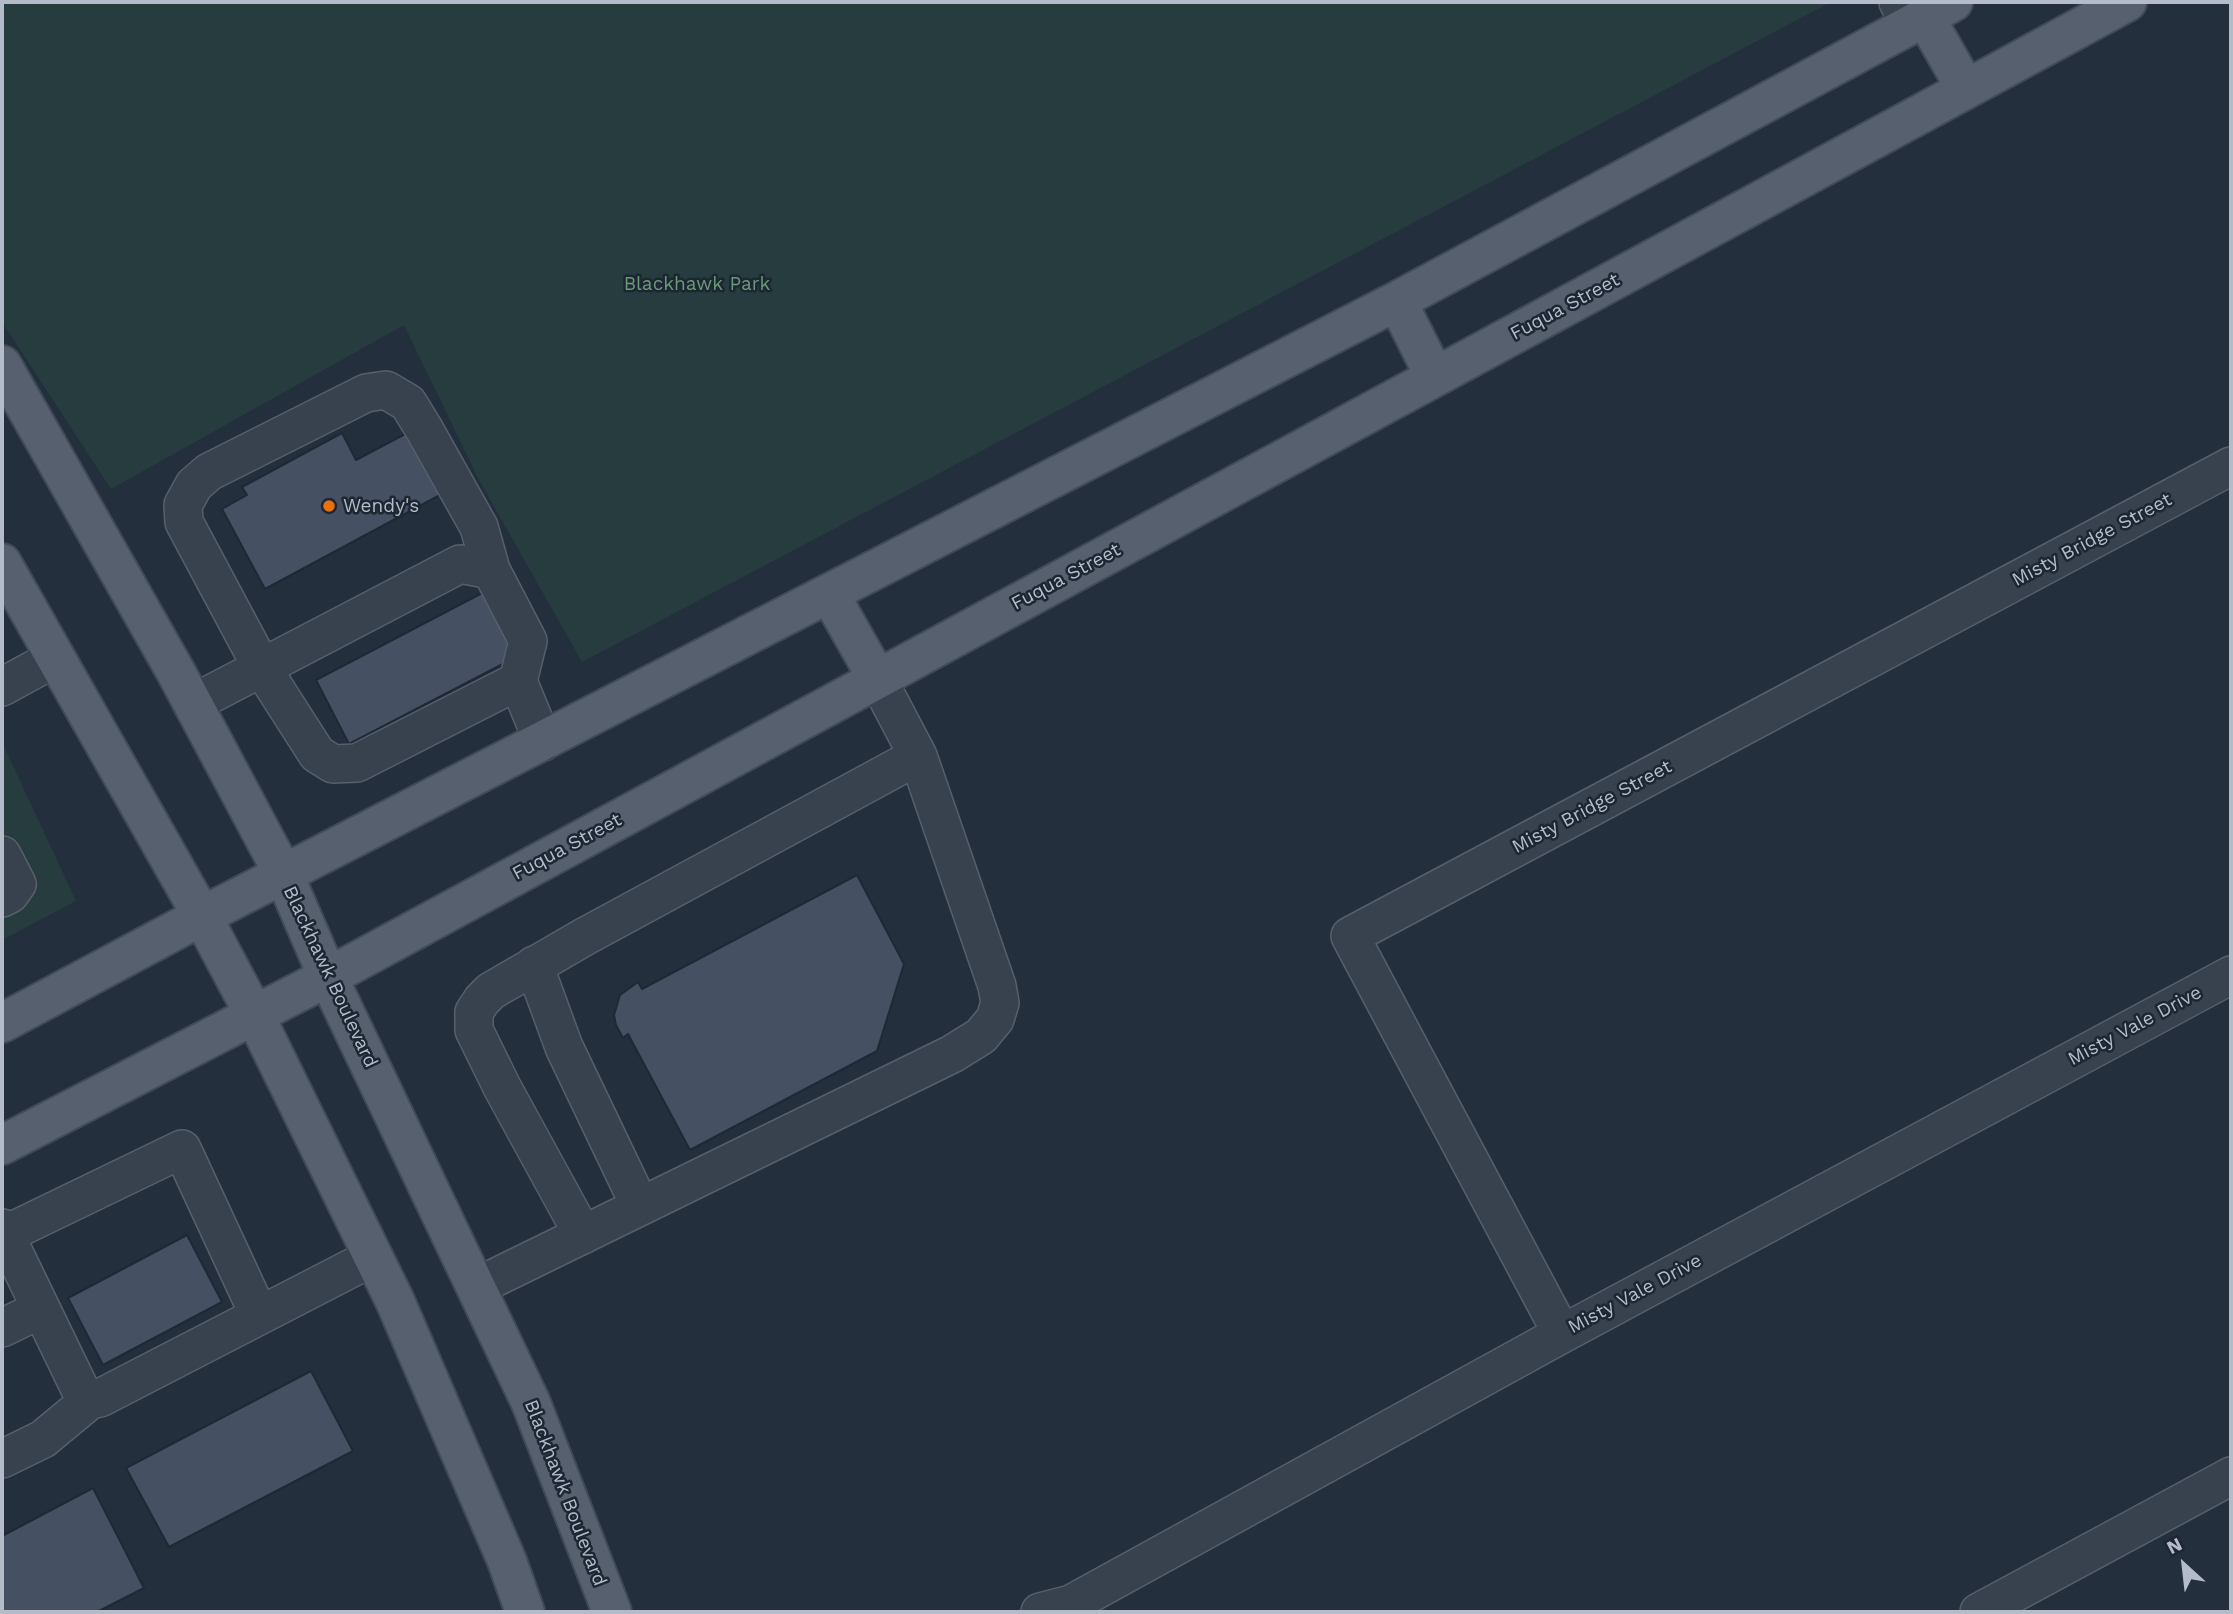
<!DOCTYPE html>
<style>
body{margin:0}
#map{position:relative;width:2233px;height:1614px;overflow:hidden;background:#242f3e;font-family:"Work Sans",sans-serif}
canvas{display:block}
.frame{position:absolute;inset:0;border:4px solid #b4bcc9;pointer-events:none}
.north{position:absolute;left:2149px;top:1530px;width:70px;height:70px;-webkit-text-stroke:5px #1d2633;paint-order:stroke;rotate:333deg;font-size:19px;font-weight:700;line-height:28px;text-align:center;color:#b4bcc9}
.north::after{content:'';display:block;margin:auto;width:24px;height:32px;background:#b4bcc9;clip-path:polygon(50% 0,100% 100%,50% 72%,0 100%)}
</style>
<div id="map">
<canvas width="2233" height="1614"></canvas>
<div class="frame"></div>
<div class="north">N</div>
</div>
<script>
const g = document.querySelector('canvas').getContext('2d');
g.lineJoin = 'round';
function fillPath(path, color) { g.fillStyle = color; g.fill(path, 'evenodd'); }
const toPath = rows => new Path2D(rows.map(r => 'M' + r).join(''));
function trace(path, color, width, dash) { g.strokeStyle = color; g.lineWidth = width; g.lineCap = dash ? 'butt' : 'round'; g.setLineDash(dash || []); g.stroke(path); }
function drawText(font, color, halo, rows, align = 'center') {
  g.font = font + ' "Work Sans",sans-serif'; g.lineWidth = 5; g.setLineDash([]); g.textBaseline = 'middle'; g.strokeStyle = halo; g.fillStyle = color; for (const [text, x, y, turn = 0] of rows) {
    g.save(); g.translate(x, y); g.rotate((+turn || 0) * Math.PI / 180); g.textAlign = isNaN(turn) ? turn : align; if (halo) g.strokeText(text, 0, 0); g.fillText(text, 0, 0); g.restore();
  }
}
fillPath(toPath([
 [2,2,1831,2,582,662,478,478,404,325,111,489,2,322],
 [2,742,76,901,2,940]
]), '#263c3f');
const building = toPath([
 [342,433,356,460,407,433,440,495,265,589,222,509,247,495,242,487,342,433],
 [486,591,520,655,349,744,316,680,486,591],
 [857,875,904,964,877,1051,690,1150,628,1034,623,1038,616,1025,614,1015,620,995,638,982,642,989,857,875],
 [187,1235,222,1302,103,1365,68,1298,187,1235],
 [311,1371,353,1451,169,1547,126,1468,311,1371],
 [93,1488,144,1588,97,1612,2,1612,2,1536,93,1488]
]);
fillPath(building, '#455162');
trace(building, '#1f2835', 2);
const minor = toPath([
 [1898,2,1910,25],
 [491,570,479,527,424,429,408,403,386,390,366,393,209,472,194,485,183,505,184,522,262,668,317,754,333,764,357,763,518,681],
 [2,687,55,658],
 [192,704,460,564,491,570,528,641,518,681,543,742],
 [2,855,17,884,10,894,2,898],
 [534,965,564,1047,640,1206],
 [2,1228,80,1389,90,1400,100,1398,373,1257],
 [583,1235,502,1087,474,1030,474,1012,482,1000,491,991,584,937,918,756],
 [2,1236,182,1149,259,1315],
 [476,1287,952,1054,981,1036,995,1019,1000,1003,997,986,918,756,877,678],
 [2,1328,41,1309],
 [1562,1334,1350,936,2231,466],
 [2,1459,43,1439,90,1400],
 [1040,1612,1071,1604,1562,1334,2231,975],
 [1979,1612,2231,1476]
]);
const major = toPath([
 [1925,17,1966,89],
 [1397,301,1435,377],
 [2,365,177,674,284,875,328,977,531,1403,612,1612],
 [2,563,202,916,254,1014,395,1301,507,1561,525,1612],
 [830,595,877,678],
 [2,1023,202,916,1397,301,1953,2],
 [2,1145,328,977,2127,2]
]);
trace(minor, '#565f6c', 40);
trace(major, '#414a57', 42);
trace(minor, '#38414e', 37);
trace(major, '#56606e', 38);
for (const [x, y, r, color] of [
 [329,506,7,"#e8710a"]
]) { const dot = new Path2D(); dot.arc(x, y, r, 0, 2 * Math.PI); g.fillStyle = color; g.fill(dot); trace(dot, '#1d2633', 2.5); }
drawText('19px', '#6b9a76', '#1d2633', [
 ["Blackhawk Park",697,284]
]);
drawText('19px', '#b4bcc9', '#1d2633', [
 ["Fuqua Street",1565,307,-28],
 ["Misty Bridge Street",2092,540,-28],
 ["Fuqua Street",1066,577,-28],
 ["Misty Bridge Street",1592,807,-28],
 ["Fuqua Street",567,847,-28],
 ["Blackhawk Boulevard",330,977,65],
 ["Misty Vale Drive",2135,1026,-28],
 ["Misty Vale Drive",1635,1294,-28],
 ["Blackhawk Boulevard",565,1493,69]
]);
drawText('19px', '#b4bcc9', '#1d2633', [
 ["Wendy's",343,506]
], 'left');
</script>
